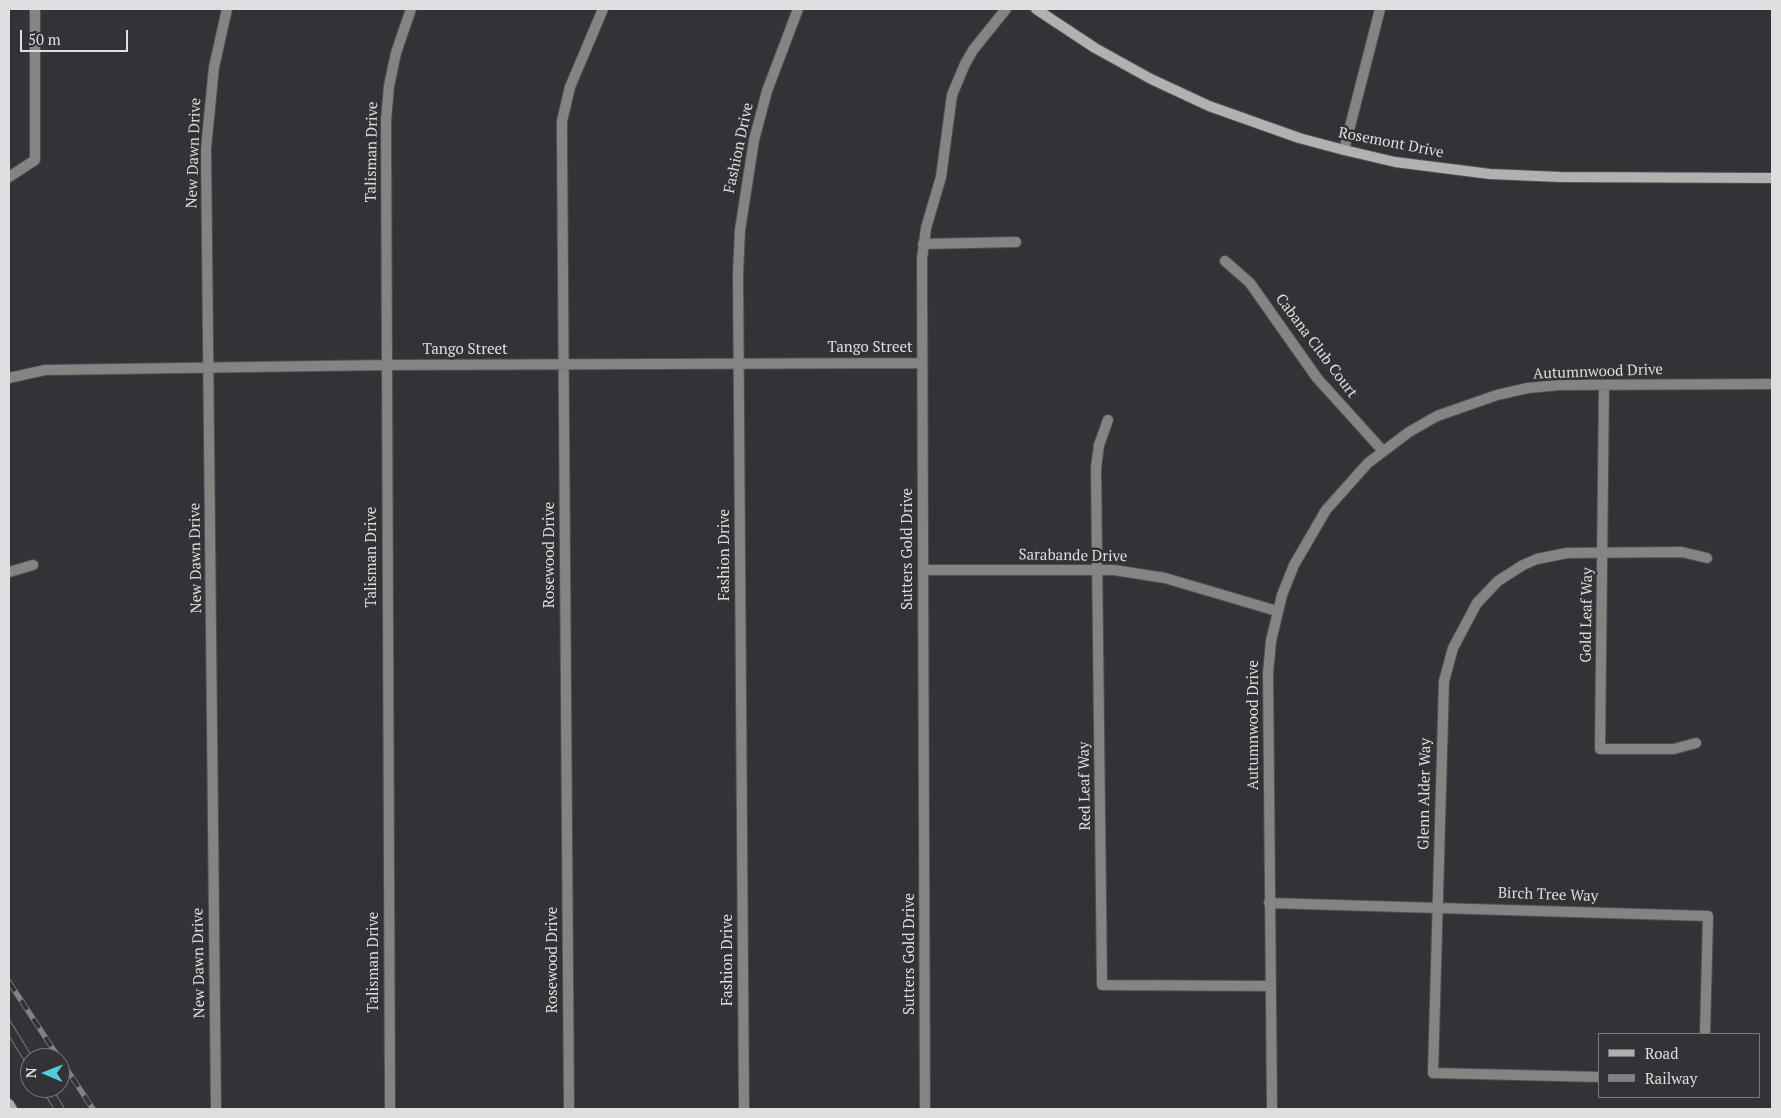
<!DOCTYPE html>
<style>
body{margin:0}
#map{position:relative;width:1781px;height:1118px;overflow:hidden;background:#333337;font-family:"PT Serif",serif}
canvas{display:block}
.frame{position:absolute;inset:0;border:10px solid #dfdfe1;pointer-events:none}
.legend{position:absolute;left:1598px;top:1033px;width:162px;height:65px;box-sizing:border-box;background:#333337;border:1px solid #78787b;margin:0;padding:6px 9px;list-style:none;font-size:15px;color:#dfdfe1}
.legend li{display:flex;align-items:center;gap:10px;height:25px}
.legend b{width:25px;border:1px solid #78787b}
.north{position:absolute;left:20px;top:1048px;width:50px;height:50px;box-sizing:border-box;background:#333337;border:1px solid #78787b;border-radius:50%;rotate:271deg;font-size:14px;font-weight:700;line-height:20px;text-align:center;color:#dfdfe1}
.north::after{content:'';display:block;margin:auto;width:18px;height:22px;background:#53cbdb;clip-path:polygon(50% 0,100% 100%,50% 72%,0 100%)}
.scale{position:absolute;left:20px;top:30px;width:108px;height:22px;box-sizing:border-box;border:2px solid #dfdfe1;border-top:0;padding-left:6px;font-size:15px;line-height:18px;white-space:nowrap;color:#dfdfe1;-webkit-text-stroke:4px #333337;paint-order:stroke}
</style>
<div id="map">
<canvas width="1781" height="1118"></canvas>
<div class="frame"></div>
<ul class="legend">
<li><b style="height:6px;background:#b3b1af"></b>Road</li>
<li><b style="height:6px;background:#828285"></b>Railway</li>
</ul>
<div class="north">N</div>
<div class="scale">50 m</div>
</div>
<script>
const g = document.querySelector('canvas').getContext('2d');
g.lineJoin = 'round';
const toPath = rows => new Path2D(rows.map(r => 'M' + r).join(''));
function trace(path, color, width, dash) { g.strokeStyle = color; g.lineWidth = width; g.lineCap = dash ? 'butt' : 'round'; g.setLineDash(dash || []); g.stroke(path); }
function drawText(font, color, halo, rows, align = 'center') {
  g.font = font + ' "PT Serif",serif'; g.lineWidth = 5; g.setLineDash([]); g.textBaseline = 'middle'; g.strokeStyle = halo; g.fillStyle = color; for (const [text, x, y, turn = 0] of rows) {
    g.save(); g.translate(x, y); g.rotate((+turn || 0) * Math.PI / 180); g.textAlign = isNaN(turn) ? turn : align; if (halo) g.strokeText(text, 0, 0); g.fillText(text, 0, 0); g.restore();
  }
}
const street = toPath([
 [1344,150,1380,9],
 [9,177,35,160,35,9],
 [923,244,1016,242],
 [1225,261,1250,283,1317,378,1383,451],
 [9,378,45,370,386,365,922,363],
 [1604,385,1600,749,1674,749,1696,743],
 [1108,420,1099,445,1096,468,1102,985,1270,986],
 [923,570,1114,570,1165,578,1277,611],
 [9,572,33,565],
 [1269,903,1708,916,1705,1034],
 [1600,1077,1433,1073,1444,681,1453,648,1477,603,1498,581,1523,565,1537,559,1567,553,1682,552,1707,558],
 [216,1109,206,148,214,67,227,9],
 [390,1109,386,120,389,86,396,53,411,9],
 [569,1109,562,139,562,121,570,87,603,9],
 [744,1109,738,273,740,230,754,140,767,91,798,9],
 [925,1109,922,259,926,228,941,177,952,95,965,64,973,50,1006,9],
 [1272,1109,1268,673,1271,641,1282,595,1294,565,1326,510,1368,463,1409,432,1437,416,1497,395,1528,388,1560,385,1772,384]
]);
const secondary = toPath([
 [1036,9,1095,48,1151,79,1209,106,1299,138,1344,150,1395,162,1490,174,1560,177,1772,178],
 [9,1104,12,1109]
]);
trace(street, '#4f4f52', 12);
trace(secondary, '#4f4f52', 12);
trace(street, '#858482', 10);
trace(secondary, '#b3b1af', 10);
trace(toPath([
 [9,1019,33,1058],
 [9,1036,30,1070],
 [41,1088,54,1109],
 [52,1088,65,1109]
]), '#828285', 1);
const rail = toPath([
 [9,982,59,1058],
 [60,1059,93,1109]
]);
trace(rail, '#828285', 5.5);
trace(rail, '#333337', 4, [11]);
drawText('15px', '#dfdfe1', '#333337', [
 ["Rosemont Drive",1391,143,11],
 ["Fashion Drive",739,148,-78],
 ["Talisman Drive",372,152,-89],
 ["New Dawn Drive",194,153,-88],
 ["Cabana Club Court",1316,346,53],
 ["Tango Street",870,348],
 ["Tango Street",465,350],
 ["Autumnwood Drive",1598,372,-2],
 ["Sutters Gold Drive",908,549,-90],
 ["Rosewood Drive",550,555,-90],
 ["Fashion Drive",725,555,-90],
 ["Sarabande Drive",1073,556,1],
 ["Talisman Drive",372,557,-90],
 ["New Dawn Drive",196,558,-91],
 ["Gold Leaf Way",1587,615,-89],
 ["Autumnwood Drive",1254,725,-90],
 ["Red Leaf Way",1085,786,-91],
 ["Glenn Alder Way",1425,794,-89],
 ["Birch Tree Way",1548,895,2],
 ["Sutters Gold Drive",910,954,-90],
 ["Rosewood Drive",553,960,-90],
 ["Fashion Drive",728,960,-90],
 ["Talisman Drive",374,962,-90],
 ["New Dawn Drive",199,963,-91]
]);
</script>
